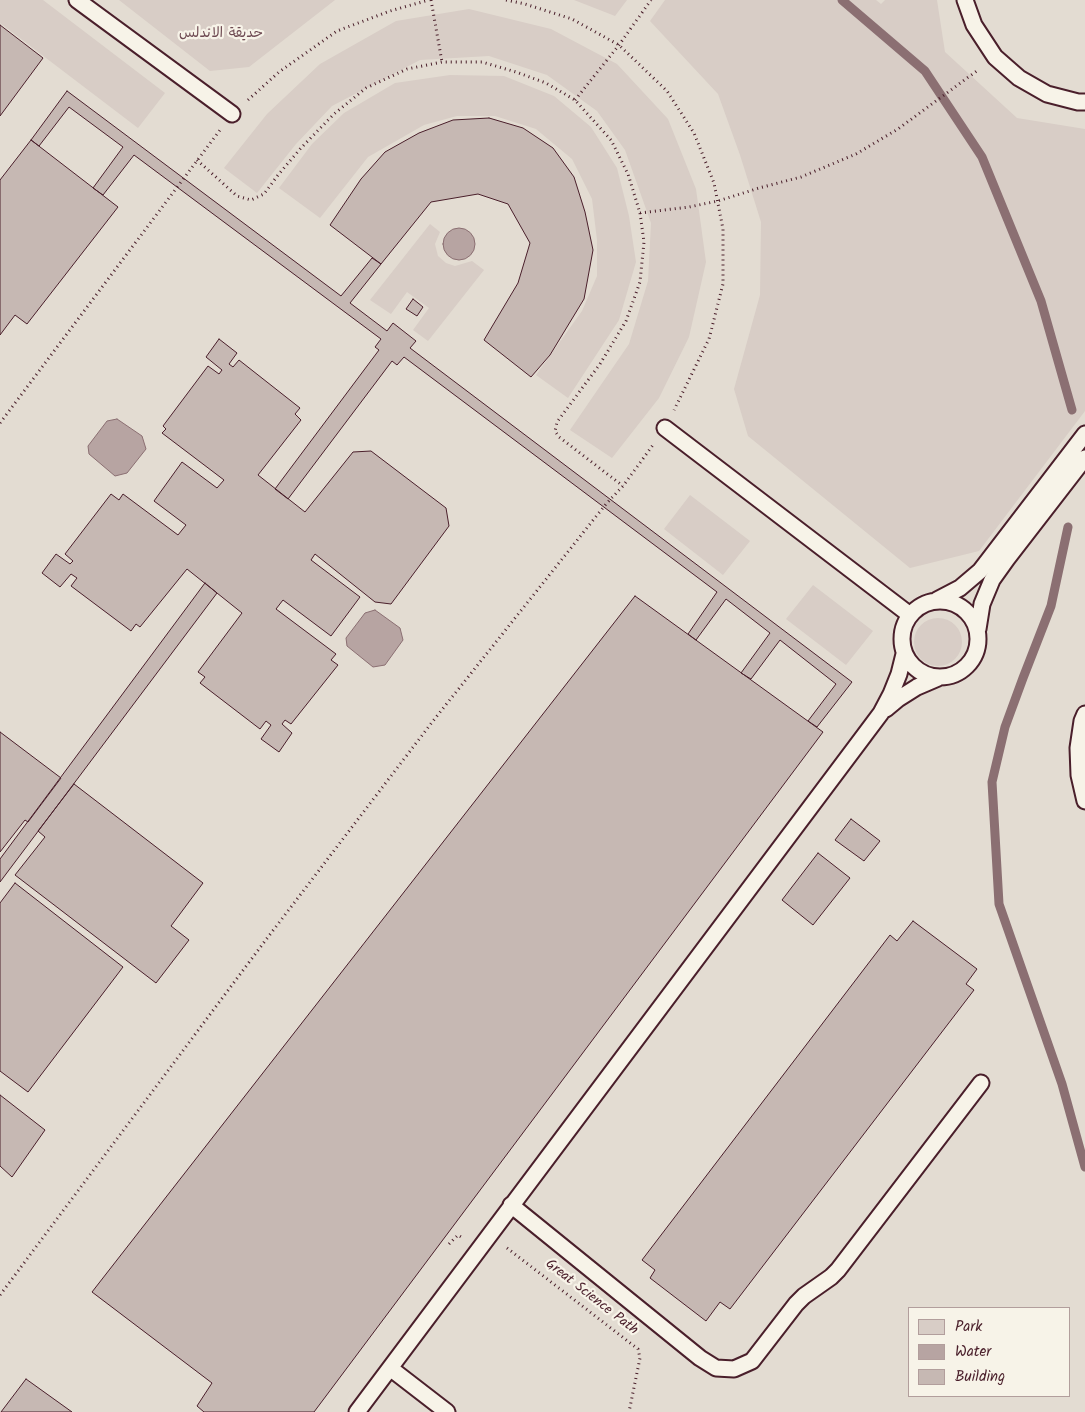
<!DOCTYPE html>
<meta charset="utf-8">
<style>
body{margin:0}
#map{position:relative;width:1085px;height:1412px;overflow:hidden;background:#f0ebe0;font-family:Kalam,sans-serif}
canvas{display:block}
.legend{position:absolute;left:908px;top:1307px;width:162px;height:90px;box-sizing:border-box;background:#f7f3e8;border:1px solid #b29e9c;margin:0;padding:6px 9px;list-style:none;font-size:15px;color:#4a1f2b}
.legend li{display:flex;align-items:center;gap:10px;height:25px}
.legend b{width:25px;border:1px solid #b29e9c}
</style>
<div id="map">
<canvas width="1085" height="1412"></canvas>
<ul class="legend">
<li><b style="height:14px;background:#d8cdc6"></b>Park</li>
<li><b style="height:14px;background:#b7a4a2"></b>Water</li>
<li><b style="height:14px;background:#c6b8b3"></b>Building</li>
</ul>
</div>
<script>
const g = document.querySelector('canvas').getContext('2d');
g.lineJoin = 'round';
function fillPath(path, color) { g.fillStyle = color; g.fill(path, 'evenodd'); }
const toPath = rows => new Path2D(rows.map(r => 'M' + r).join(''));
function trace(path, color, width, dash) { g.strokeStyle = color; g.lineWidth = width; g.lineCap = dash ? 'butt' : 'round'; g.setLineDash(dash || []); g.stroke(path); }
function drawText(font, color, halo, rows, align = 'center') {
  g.font = font + ' Kalam,"Playpen Sans Arabic",sans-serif'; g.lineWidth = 4.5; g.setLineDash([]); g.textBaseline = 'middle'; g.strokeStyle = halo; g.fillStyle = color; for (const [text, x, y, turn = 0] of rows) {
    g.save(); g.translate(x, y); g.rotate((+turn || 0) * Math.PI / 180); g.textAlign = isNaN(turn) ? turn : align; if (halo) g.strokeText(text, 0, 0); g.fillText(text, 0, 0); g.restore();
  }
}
fillPath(toPath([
 [0,0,1085,0,1085,1412,0,1412],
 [909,1308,1069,1308,1069,1396,909,1396]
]), '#e3dcd2');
fillPath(toPath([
 [0,0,43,0,165,93,138,128,0,23],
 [119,0,335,0,249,67,210,71],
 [574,0,627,0,615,16],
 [665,0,876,0,881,4,885,0,937,0,945,52,1017,118,1085,129,1085,411,979,551,910,568,748,436,734,389,760,295,761,222,740,155,718,94,650,21],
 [469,9,551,29,617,64,668,119,696,189,706,262,689,337,659,398,612,458,570,430,629,344,648,281,651,223,625,150,597,111,547,75,489,56,420,60,332,106,296,144,257,193,224,168,267,114,320,64,396,21],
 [450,75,504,76,554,96,591,127,617,168,629,216,636,262,619,320,568,398,536,375,582,311,597,276,597,240,592,199,572,159,536,129,495,116,457,116,424,125,368,157,320,218,279,188,312,144,344,113,395,83],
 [430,224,440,232,435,244,438,256,446,263,455,266,472,261,484,270,428,341,413,330,429,308,407,292,391,314,370,300],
 [690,495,750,541,723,575,664,529],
 [813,585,873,631,846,665,786,619],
 '914 642a24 24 0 1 1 48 0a24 24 0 1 1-48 0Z'
]), '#d8cdc6');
const water = toPath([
 '443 244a16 16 0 1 1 32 0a16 16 0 1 1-32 0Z',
 [117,419,142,436,146,449,127,473,115,476,89,454,88,446,107,421,117,419],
 [375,610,400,628,403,640,385,665,373,667,347,646,346,638,365,613,375,610]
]);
fillPath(water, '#b7a4a2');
trace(water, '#8b6f72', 1);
trace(toPath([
 [842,0,925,71,982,157,1041,301,1072,410],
 [1068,527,1051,606,1023,678,1005,727,992,782,999,904,1062,1084,1085,1167]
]), '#8b6f72', 9);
const building = toPath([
 [0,25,43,58,0,116,0,25],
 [67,91,341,296,372,258,381,264,350,303,387,331,393,323,416,341,410,348,852,682,817,727,808,721,836,684,780,640,751,679,741,673,770,633,726,599,696,640,688,634,717,592,404,357,397,365,392,361,288,499,275,489,379,350,375,347,381,339,134,155,103,195,93,188,123,147,69,107,39,146,31,140,67,91],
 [489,118,523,128,553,148,574,177,585,212,593,250,584,299,550,355,531,377,484,340,518,283,530,243,508,204,478,194,431,202,381,264,330,225,361,179,385,152,419,133,453,120,489,118],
 [31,140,118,207,27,324,15,315,0,335,0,180,31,140],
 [413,299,423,307,417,316,406,309,413,299],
 [219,339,237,353,229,364,233,367,239,360,300,408,295,414,301,420,258,475,305,512,353,452,371,451,446,508,449,526,391,604,375,602,315,554,311,560,360,597,331,636,283,600,276,609,336,654,331,660,338,665,291,724,285,720,282,724,292,733,279,752,261,739,271,725,266,721,260,729,200,683,205,677,198,672,242,613,187,569,140,627,136,624,131,631,71,586,77,578,71,574,60,587,42,573,56,554,70,564,73,561,65,554,111,494,119,500,123,494,178,535,186,525,154,501,182,462,217,488,224,480,162,433,166,429,163,426,208,366,219,374,222,370,206,357,219,339],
 [205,583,217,593,0,882,0,859,205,583],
 [635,596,823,732,314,1412,204,1412,197,1406,212,1383,92,1292,635,596],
 [0,732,61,778,28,822,25,820,0,852,0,732],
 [74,784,203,883,171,926,189,940,156,983,15,875,45,837,38,831,74,784],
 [851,819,880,841,864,861,835,840,851,819],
 [818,853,850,878,813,925,782,900,818,853],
 [15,883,123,967,28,1092,0,1071,0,903,15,883],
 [913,921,977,969,966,984,974,990,730,1309,720,1302,706,1321,650,1278,655,1270,642,1260,890,935,897,941,913,921],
 [0,1095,45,1130,12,1177,0,1166,0,1095],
 [26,1379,72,1412,1,1412,26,1379]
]);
fillPath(building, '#c6b8b3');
trace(building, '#4a1f2b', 1);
const service = toPath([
 [77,0,232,114],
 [965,0,974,25,995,57,1019,78,1047,94,1078,102,1085,102],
 [665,428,910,615],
 [937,600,960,588,980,571,1085,434],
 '902 639a38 38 0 1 1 76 0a38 38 0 1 1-76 0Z',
 [978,629,982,604,992,580,1007,559,1085,458],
 [886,709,898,699,917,687,938,678],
 [1085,714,1082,721,1078,748,1079,775,1085,801],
 [511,1205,700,1358,716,1368,734,1369,752,1361,796,1304,804,1296,831,1277,838,1270,981,1083],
 [390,1368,447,1412],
 [357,1412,881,713,891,694,899,674,904,654]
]);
trace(service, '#4a1f2b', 19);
trace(toPath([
 [431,0,442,62],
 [506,0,525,4,572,19,619,45,667,91,694,133,714,183,723,229,723,284,709,339,674,410],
 [248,100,279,72,337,31,390,11,429,0],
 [575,100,619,45,651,0],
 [197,160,237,196,251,200,264,194,278,175,301,148,334,114,366,88,407,69,442,62,482,62,516,72,546,83,575,100,611,140,628,174,640,213,644,242,640,282,626,321,600,364,557,422,555,431,559,437,623,486],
 [640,213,689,207,718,201,759,188,801,177,856,154,898,129,978,70],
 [0,423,220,130],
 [449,1244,458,1235,463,1238],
 [507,1248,638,1349,640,1358,629,1412],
 [0,1295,265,941,433,721,606,504,623,486,653,445]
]), '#4a1f2b', 3, [1, 4]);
trace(service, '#f7f3e8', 15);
drawText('14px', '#6e4a52', '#f7f3e8', [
 ["حديقة الاندلس",221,35]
]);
drawText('14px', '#4a1f2b', '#f7f3e8', [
 ["Great Science Path",591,1298,38]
]);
</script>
